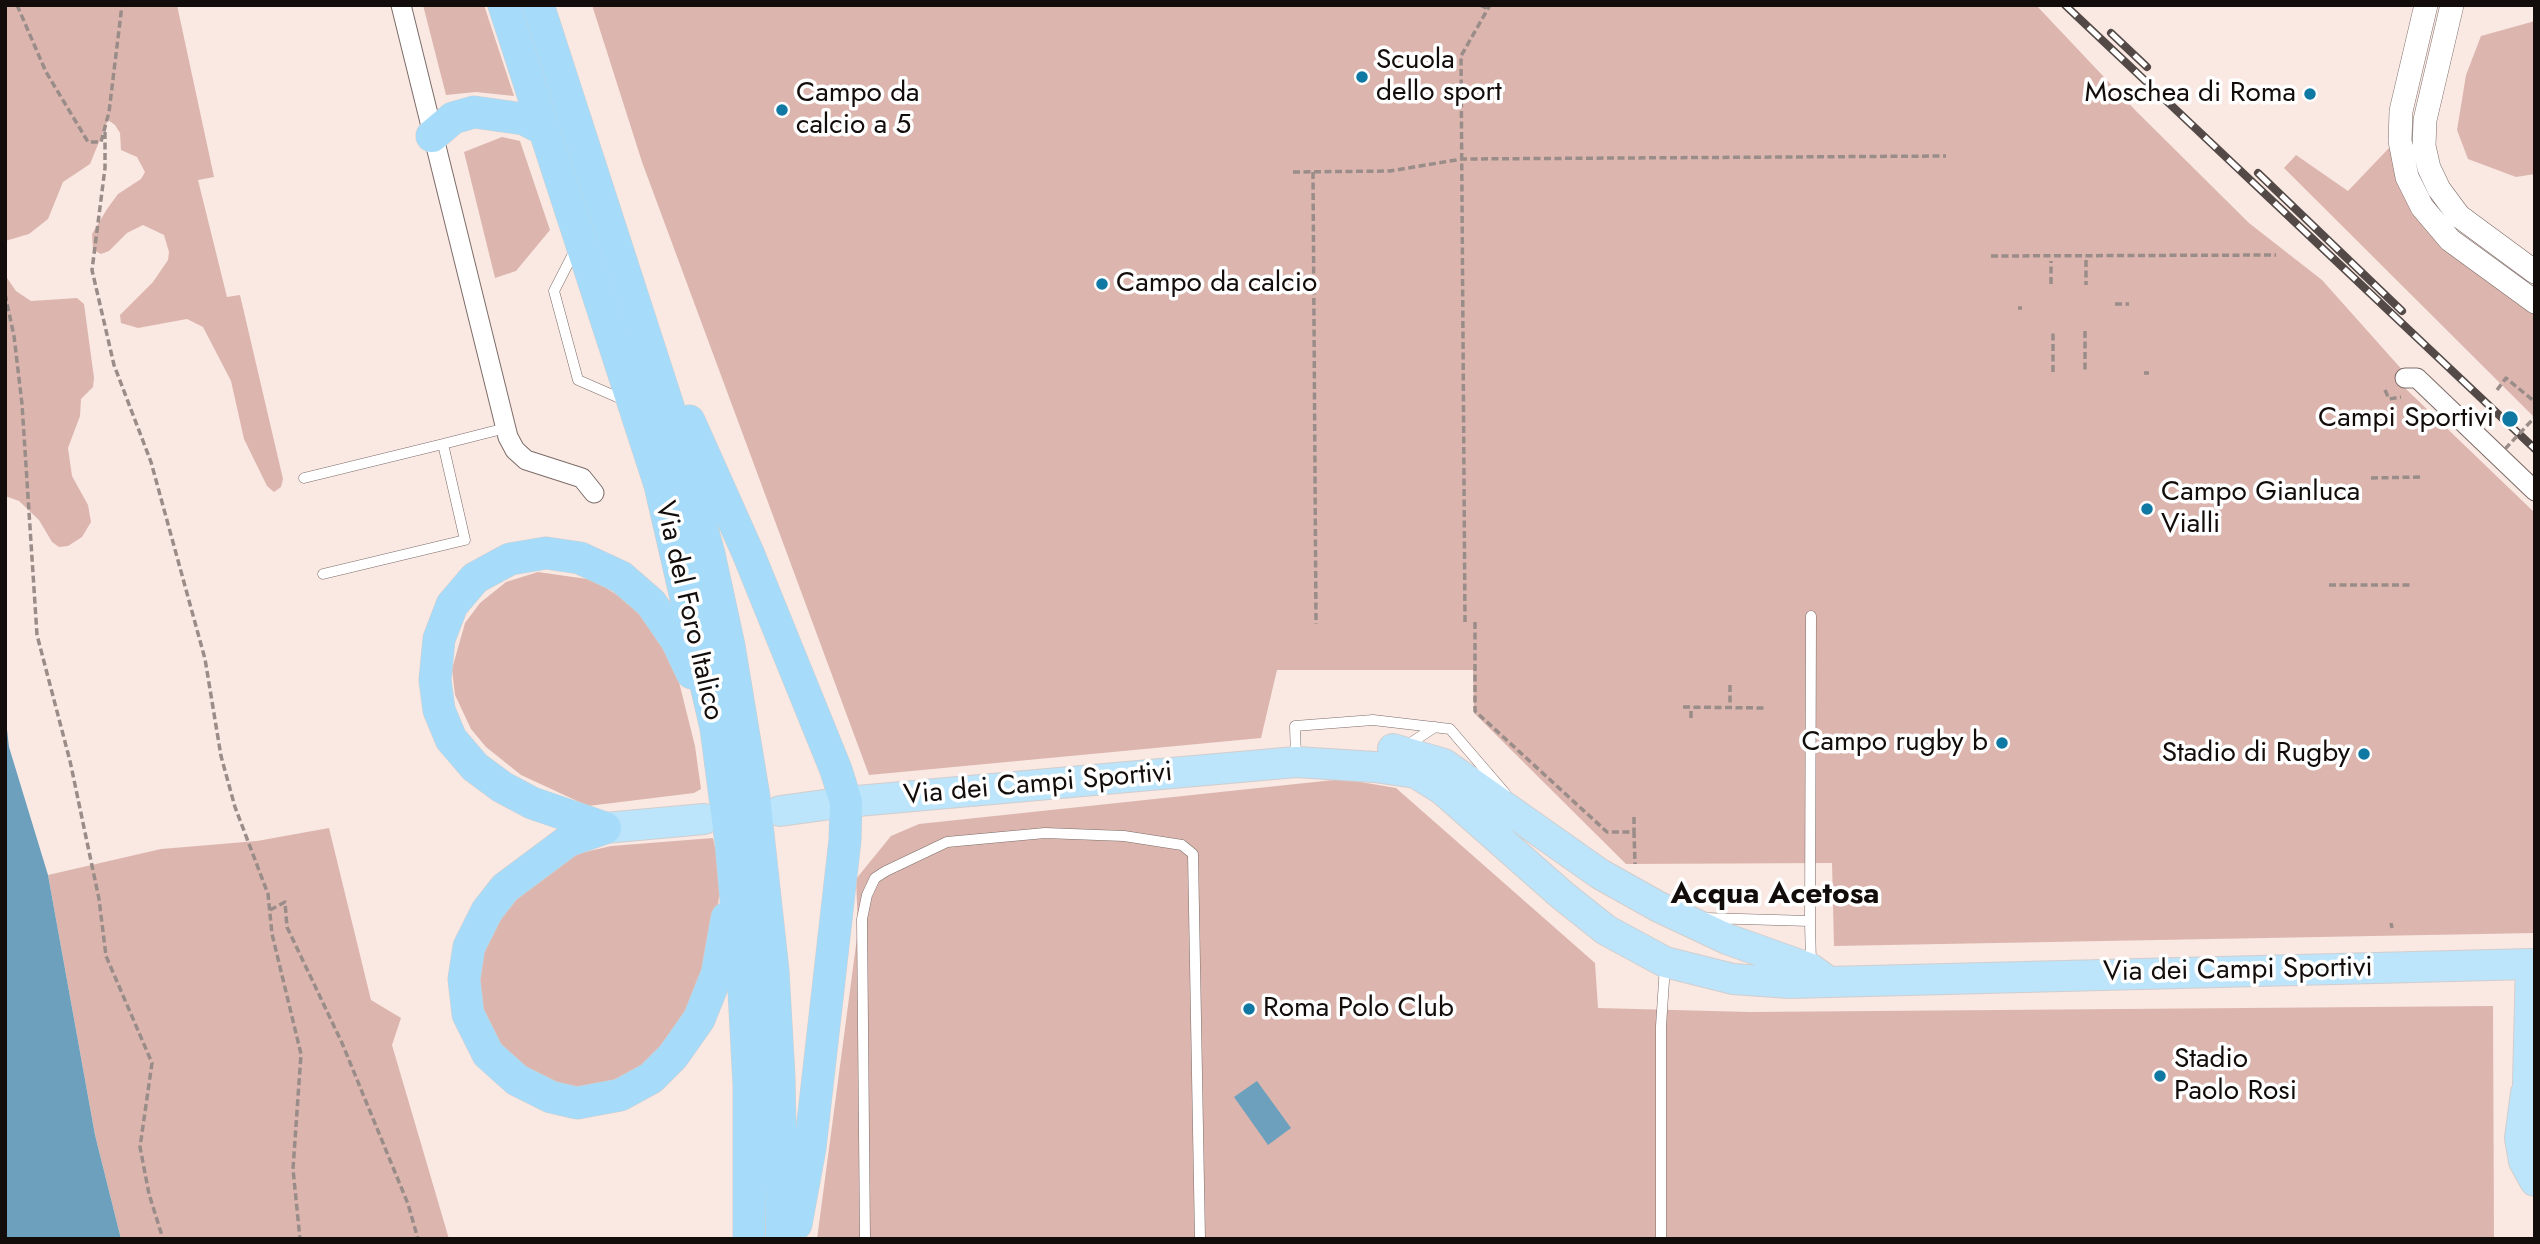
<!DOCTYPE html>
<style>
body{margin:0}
#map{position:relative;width:2540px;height:1244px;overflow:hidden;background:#fae8e3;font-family:Jost,sans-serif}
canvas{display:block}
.frame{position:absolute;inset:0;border:7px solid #120c0a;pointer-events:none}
</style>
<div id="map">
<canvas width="2540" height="1244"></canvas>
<div class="frame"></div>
</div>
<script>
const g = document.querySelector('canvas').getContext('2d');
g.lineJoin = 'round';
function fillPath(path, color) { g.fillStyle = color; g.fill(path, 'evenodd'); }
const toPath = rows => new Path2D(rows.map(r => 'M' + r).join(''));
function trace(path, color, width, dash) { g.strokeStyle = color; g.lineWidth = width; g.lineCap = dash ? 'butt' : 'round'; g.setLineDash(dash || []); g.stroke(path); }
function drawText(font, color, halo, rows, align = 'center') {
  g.font = font + ' Jost,sans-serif'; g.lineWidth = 7; g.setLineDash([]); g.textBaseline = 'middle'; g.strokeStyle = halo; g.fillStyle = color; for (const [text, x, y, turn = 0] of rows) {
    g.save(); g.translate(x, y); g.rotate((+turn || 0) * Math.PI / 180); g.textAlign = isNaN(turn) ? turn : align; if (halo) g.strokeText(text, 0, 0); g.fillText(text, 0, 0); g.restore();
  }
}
fillPath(toPath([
 [5,5,177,5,214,177,198,180,227,297,240,295,283,479,281,487,274,492,267,486,244,439,231,381,203,327,187,319,138,328,121,323,120,315,153,282,168,260,169,252,164,235,143,225,127,233,109,251,101,254,93,250,92,234,107,209,118,194,141,179,145,172,137,157,121,150,120,133,115,125,108,120,90,164,63,182,48,219,29,234,5,241],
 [423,5,484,5,514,96,476,92,446,95],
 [592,5,2036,5,2137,112,2249,223,2322,280,2405,373,2406,389,2535,513,2535,933,1834,946,1832,863,1626,864,1474,713,1473,670,1277,670,1261,738,869,775,642,162],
 [2535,21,2535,174,2516,177,2468,159,2457,130,2466,75,2481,36],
 [502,137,520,141,550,230,516,271,495,278,464,152],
 [2389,148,2397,169,2450,252,2535,313,2535,418,2284,168,2296,155,2348,191],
 [5,275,16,291,31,301,77,298,84,304,94,378,93,387,81,399,80,416,68,448,72,476,88,505,91,522,82,537,68,546,59,547,52,542,39,520,19,501,5,496],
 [538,572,594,580,643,612,675,666,695,746,701,789,694,793,588,806,521,775,486,747,471,729,455,695,452,669,465,623,480,603,506,582],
 [1343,779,1396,788,1595,963,1598,1008,1750,1012,2493,1006,2494,1239,817,1239,858,930,856,879,891,836,919,824],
 [329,828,371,1000,401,1018,392,1045,449,1239,121,1239,95,1135,48,875,161,849,257,841],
 [713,838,721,876,714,945,702,992,643,1071,588,1089,546,1081,496,1046,473,992,494,913,564,857,611,846]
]), '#dcb6ae');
fillPath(toPath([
 [5,712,9,747,48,875,95,1135,121,1239,5,1239],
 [1257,1081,1291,1128,1268,1145,1234,1097]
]), '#6ca0bc');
const service = toPath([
 [575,250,554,291,578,380,624,400],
 [304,478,443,444],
 [323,574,465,540,443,444,506,428],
 [1406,746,1435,727],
 [1296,758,1295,726,1373,720,1450,729,1505,793],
 [1705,918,1810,921,1811,965],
 [1810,921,1811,616],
 [865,1239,862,919,867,895,875,878,886,871,947,842,1045,833,1124,836,1182,845,1193,854,1200,1239],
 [1661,1239,1661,1026,1665,966]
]);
const minor = toPath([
 [401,5,508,437,515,450,526,460,582,478,594,493],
 [2405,378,2417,378,2535,491]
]);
const tertiary = toPath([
 [2426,5,2401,111,2400,141,2407,177,2422,207,2450,240,2535,302],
 [2452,5,2425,120,2424,146,2429,168,2439,189,2459,216,2535,272]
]);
const primary = toPath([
 [1393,749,1444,764,1600,874,1659,907,1727,939,1811,969,1826,980],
 [780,811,846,802,1296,762,1375,767,1416,773,1443,790,1562,895,1606,930,1665,962,1733,979,1790,983,2531,964,2528,1083,2535,1118],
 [605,828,704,819],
 [2526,1093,2520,1138,2524,1161,2535,1181]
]);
const trunk = toPath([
 [504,5,660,485,716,728,731,843,744,991,749,1085,749,1239],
 [538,5,668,406,709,554,729,646,754,797,773,971,779,1077,782,1239],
 [432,136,453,118,474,112,524,119,545,130],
 [689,421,748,553,836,770,846,802,845,840,810,1148,796,1224],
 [605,828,568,841,505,888,487,911,469,947,464,979,468,1014,488,1054,517,1080,551,1097,577,1103,620,1095,651,1078,673,1056,699,1019,717,974,727,918],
 [605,828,532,803,502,787,475,767,451,739,439,710,435,680,439,639,452,605,475,578,510,559,546,553,580,558,621,577,651,603,677,641,692,673]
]);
trace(service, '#7c6c68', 11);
trace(minor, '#7c6c68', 21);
trace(tertiary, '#7c6c68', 24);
trace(primary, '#d0cece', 32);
trace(trunk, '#d0cece', 33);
trace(toPath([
 [17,5,46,72,88,142,101,142,109,112,122,5],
 [1480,5,1488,9],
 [105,132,105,168,92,270,114,365,151,462,205,659,221,756,235,807,268,894,272,934,301,1054,293,1169,300,1239],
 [1293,172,1390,171,1462,159,1946,156],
 [1313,172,1316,624],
 [1991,256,2276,255],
 [2086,260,2086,285],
 [2051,284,2051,261],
 [5,294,14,336,22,404,37,635,70,761,99,899,106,956,152,1063,140,1147,149,1194,163,1239],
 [2115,304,2129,304],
 [2018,308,2022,308],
 [2085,331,2085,372],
 [2053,372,2053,332],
 [2144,373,2149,373],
 [2385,390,2389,399,2401,397],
 [2497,390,2506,378,2535,402],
 [2330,427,2360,427],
 [2371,478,2421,477],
 [2329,585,2411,585],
 [1465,622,1461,56,1490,5],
 [1475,622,1475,711,1607,832,1634,832,1635,864],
 [1730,685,1730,708],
 [1683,707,1766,708],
 [1691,718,1691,708],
 [1634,817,1634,832],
 [270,910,285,902,287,927,342,1043,408,1204,418,1239],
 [2391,923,2392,928]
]), '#9a8d89', 3.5, [7, 3.5]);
trace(service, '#fff', 10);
trace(minor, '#fff', 19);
trace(tertiary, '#fff', 23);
trace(primary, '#bce5fb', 30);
trace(trunk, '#a6dcfa', 32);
const rail = toPath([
 [2065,5,2535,449],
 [2111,33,2147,67],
 [2258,173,2402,311]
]);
trace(rail, '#534a47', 8);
trace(rail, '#fff', 5, [16]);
trace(toPath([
 [2505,449,2535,417]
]), '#9a8d89', 3.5, [7, 3.5]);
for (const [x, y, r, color] of [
 [1362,77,7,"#0f78a3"],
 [2310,94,7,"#0f78a3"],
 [782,110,7,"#0f78a3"],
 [1102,284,7,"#0f78a3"],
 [2510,419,9,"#0f78a3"],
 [2147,509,7,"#0f78a3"],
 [2002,743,7,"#0f78a3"],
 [2364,754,7,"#0f78a3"],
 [1249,1009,7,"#0f78a3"],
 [2160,1076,7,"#0f78a3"]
]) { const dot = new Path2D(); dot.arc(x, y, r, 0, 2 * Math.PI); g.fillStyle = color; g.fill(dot); trace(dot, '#fff', 2.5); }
drawText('28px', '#120c0a', '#fff', [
 ["Scuola",1376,61],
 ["dello sport",1376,93],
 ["Campo da",796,94],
 ["calcio a 5",796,126],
 ["Moschea di Roma",2296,94,"right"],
 ["Campo da calcio",1116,284],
 ["Campi Sportivi",2494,419,"right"],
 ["Campo Gianluca",2161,493],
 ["Vialli",2161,525],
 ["Campo rugby b",1988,743,"right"],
 ["Stadio di Rugby",2350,754,"right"],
 ["Roma Polo Club",1263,1009],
 ["Stadio",2174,1060],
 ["Paolo Rosi",2174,1092]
], 'left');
drawText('28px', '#120c0a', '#fff', [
 ["Via del Foro Italico",688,611,77],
 ["Via dei Campi Sportivi",1038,785,-5],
 ["Via dei Campi Sportivi",2238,971,-1]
]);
drawText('bold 30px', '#120c0a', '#fff', [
 ["Acqua Acetosa",1775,896]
]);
</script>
